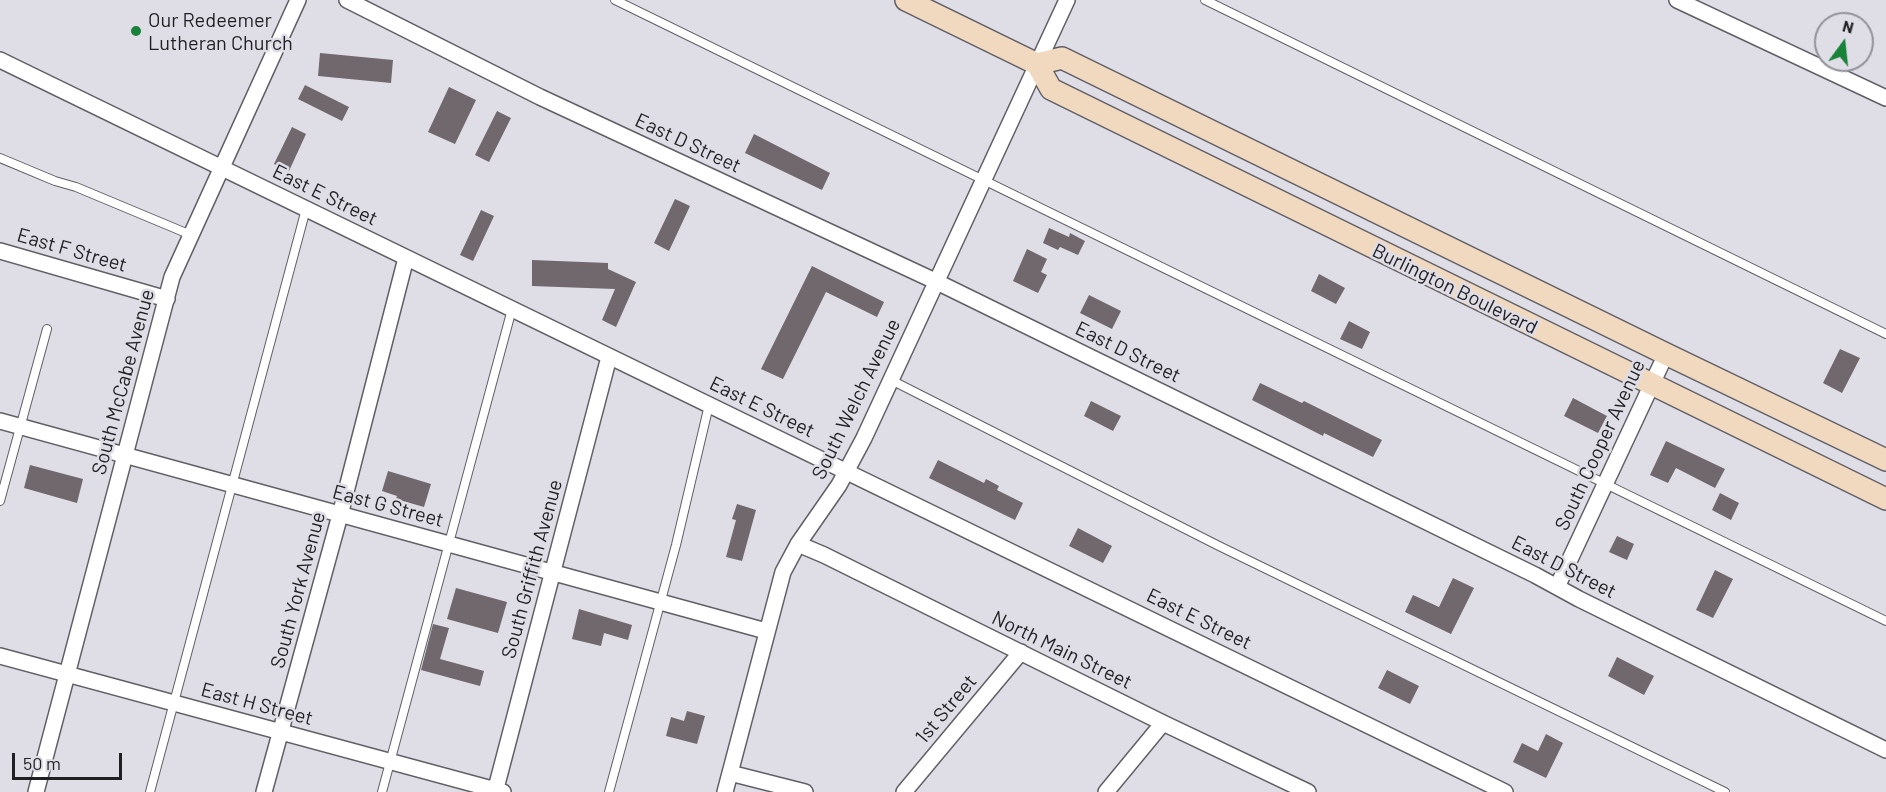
<!DOCTYPE html>
<style>
body{margin:0}
#map{position:relative;width:1886px;height:792px;overflow:hidden;background:#dfdde6;font-family:Barlow,sans-serif}
canvas{display:block}
.north{position:absolute;left:1814px;top:12px;width:60px;height:60px;box-sizing:border-box;background:#dfdde6;border:2px solid #939198;border-radius:50%;rotate:15deg;font-size:16px;font-weight:700;line-height:24px;text-align:center;color:#201f22}
.north::after{content:'';display:block;margin:auto;width:21px;height:27px;background:#188238;clip-path:polygon(50% 0,100% 100%,50% 72%,0 100%)}
.scale{position:absolute;left:12px;top:753px;width:110px;height:27px;box-sizing:border-box;border:3px solid #201f22;border-top:0;padding-left:8px;font-size:18px;line-height:21px;white-space:nowrap;color:#201f22;-webkit-text-stroke:4px #dfdde6;paint-order:stroke}
</style>
<div id="map">
<canvas width="1886" height="792"></canvas>
<div class="north">N</div>
<div class="scale">50 m</div>
</div>
<script>
const g = document.querySelector('canvas').getContext('2d');
g.lineJoin = 'round';
function fillPath(path, color) { g.fillStyle = color; g.fill(path, 'evenodd'); }
const toPath = rows => new Path2D(rows.map(r => 'M' + r).join(''));
function trace(path, color, width, dash) { g.strokeStyle = color; g.lineWidth = width; g.lineCap = dash ? 'butt' : 'round'; g.setLineDash(dash || []); g.stroke(path); }
function drawText(font, color, halo, rows, align = 'center') {
  g.font = font + ' Barlow,sans-serif'; g.lineWidth = 5; g.setLineDash([]); g.textBaseline = 'middle'; g.strokeStyle = halo; g.fillStyle = color; for (const [text, x, y, turn = 0] of rows) {
    g.save(); g.translate(x, y); g.rotate((+turn || 0) * Math.PI / 180); g.textAlign = isNaN(turn) ? turn : align; if (halo) g.strokeText(text, 0, 0); g.fillText(text, 0, 0); g.restore();
  }
}
fillPath(toPath([
 [320,53,393,60,391,83,318,76],
 [305,85,349,107,342,121,298,99],
 [449,87,476,100,455,144,428,132],
 [497,111,511,118,489,162,475,155],
 [292,127,306,134,289,171,274,164],
 [754,134,830,173,822,190,745,153],
 [675,199,690,206,669,251,654,243],
 [481,210,494,216,473,261,460,255],
 [1049,228,1069,237,1070,233,1085,241,1078,255,1060,247,1058,250,1043,243],
 [1027,249,1047,259,1041,272,1047,275,1038,293,1013,281],
 [532,260,608,263,608,269,636,282,616,327,602,320,615,289,532,286],
 [812,266,884,302,877,317,826,292,783,379,761,369],
 [1319,274,1345,288,1336,304,1311,291],
 [1089,295,1121,311,1112,329,1080,313],
 [1349,321,1370,332,1362,349,1340,339],
 [1840,349,1860,358,1842,393,1823,383],
 [1260,383,1302,403,1304,401,1382,440,1373,457,1324,433,1323,436,1252,400],
 [1573,398,1607,416,1598,433,1564,416],
 [1091,401,1121,416,1113,431,1084,416],
 [1666,441,1725,469,1715,488,1676,468,1668,483,1650,475],
 [938,460,984,483,986,479,999,486,997,490,1023,503,1015,520,929,478],
 [30,465,83,479,77,503,24,488],
 [388,471,431,484,424,507,396,499,397,496,382,491],
 [1720,493,1739,503,1731,520,1712,510],
 [737,504,756,510,742,561,726,557,736,520,732,519],
 [1078,528,1112,546,1103,563,1069,546],
 [1617,536,1634,544,1627,560,1609,552],
 [1715,570,1733,579,1713,618,1696,610],
 [1453,578,1474,588,1451,634,1405,612,1413,595,1439,607],
 [456,588,507,602,498,633,447,619],
 [579,609,632,625,628,640,604,633,601,646,572,639],
 [433,624,449,628,440,659,484,671,480,686,421,670],
 [1617,657,1654,676,1644,695,1608,676],
 [1387,670,1419,686,1410,704,1378,688],
 [687,711,705,716,697,744,666,736,671,717,684,721],
 [1546,734,1563,743,1546,778,1513,762,1522,743,1538,751]
]), '#70686d');
const lane = toPath([
 [615,0,1886,621],
 [1205,0,1886,334],
 [0,158,55,181,76,187,191,235],
 [891,380,1219,546,1725,792],
 [0,501,47,329],
 [150,792,306,209],
 [382,792,512,309],
 [609,792,676,545,709,405]
]);
const street = toPath([
 [347,0,540,97,935,281,1535,575,1579,599,1886,750],
 [1677,0,1886,98],
 [0,60,1505,792],
 [0,251,167,299],
 [0,421,766,631],
 [798,544,824,555,1163,723,1308,792],
 [1557,587,1666,354],
 [0,656,503,792],
 [730,773,805,792],
 [36,792,172,277,298,0],
 [264,792,340,515,406,258],
 [495,792,609,357],
 [725,792,783,572,798,544,839,485,864,438,1067,0],
 [904,792,1021,652],
 [1106,792,1163,723]
]);
const secondary = toPath([
 [906,0,1037,64,1051,89,1886,499],
 [1037,64,1062,58,1666,354,1886,460]
]);
trace(lane, '#615f66', 10);
trace(street, '#615f66', 18);
trace(secondary, '#615f66', 24);
trace(lane, '#fff', 8);
trace(street, '#fff', 15);
trace(secondary, '#f0d9bf', 21);
for (const [x, y, r, color] of [
 [136,31,6,"#188238"]
]) { const dot = new Path2D(); dot.arc(x, y, r, 0, 2 * Math.PI); g.fillStyle = color; g.fill(dot); trace(dot, '#dfdde6', 2); }
drawText('20px', '#201f22', '#dfdde6', [
 ["Our Redeemer",148,20],
 ["Lutheran Church",148,43]
], 'left');
drawText('20px', '#201f22', '#dfdde6', [
 ["East D Street",688,143,25],
 ["East E Street",325,195,26],
 ["East F Street",72,250,16],
 ["Burlington Boulevard",1455,289,26],
 ["East D Street",1128,352,26],
 ["South McCabe Avenue",123,382,-75],
 ["South Welch Avenue",856,399,-64],
 ["East E Street",762,407,26],
 ["South Cooper Avenue",1600,445,-65],
 ["East G Street",388,506,15],
 ["East D Street",1564,567,27],
 ["South Griffith Avenue",532,569,-75],
 ["South York Avenue",298,590,-75],
 ["East E Street",1199,619,26],
 ["North Main Street",1062,650,26],
 ["East H Street",257,704,15],
 ["1st Street",946,709,-50]
]);
</script>
